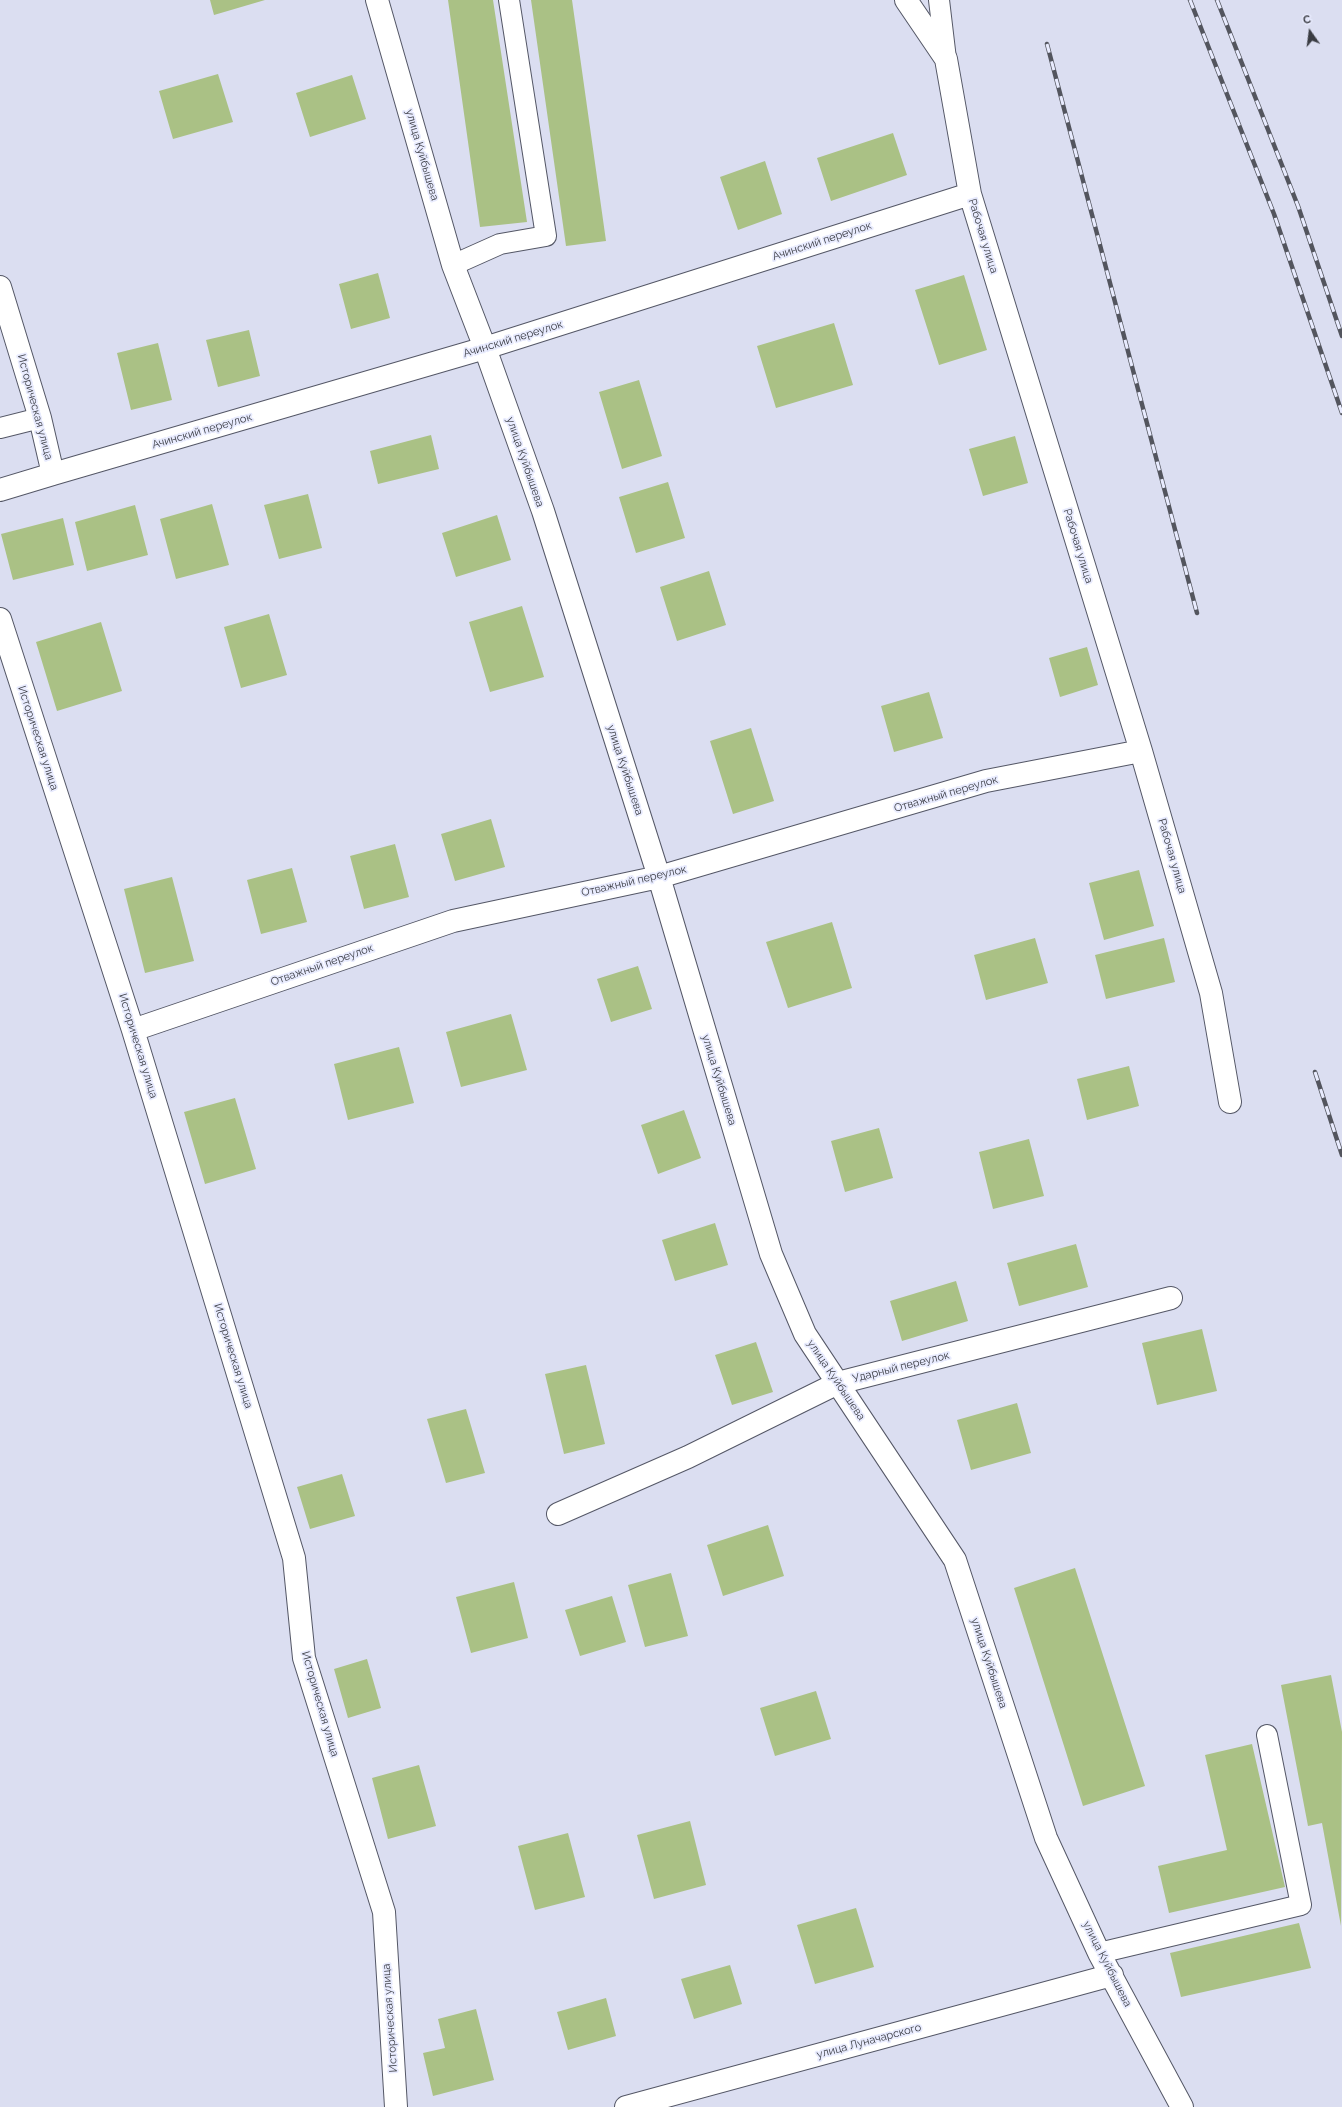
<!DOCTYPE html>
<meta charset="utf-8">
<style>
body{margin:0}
#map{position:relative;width:1342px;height:2107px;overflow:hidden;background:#dbdef1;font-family:Raleway,sans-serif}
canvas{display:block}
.north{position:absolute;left:1290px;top:12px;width:40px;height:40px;-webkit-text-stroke:3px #e8ebfe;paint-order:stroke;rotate:346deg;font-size:11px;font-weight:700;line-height:16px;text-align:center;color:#3a3c43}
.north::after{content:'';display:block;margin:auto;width:14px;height:18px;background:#3a3c43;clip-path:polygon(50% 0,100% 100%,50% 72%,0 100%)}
</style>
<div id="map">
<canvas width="1342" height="2107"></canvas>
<div class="north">С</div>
</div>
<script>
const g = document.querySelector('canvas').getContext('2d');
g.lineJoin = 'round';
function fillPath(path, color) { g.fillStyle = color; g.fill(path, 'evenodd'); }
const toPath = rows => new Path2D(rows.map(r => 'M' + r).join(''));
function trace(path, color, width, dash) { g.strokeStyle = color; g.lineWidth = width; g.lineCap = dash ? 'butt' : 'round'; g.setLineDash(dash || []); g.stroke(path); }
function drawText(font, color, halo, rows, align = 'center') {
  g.font = font + ' Raleway,sans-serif'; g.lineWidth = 3.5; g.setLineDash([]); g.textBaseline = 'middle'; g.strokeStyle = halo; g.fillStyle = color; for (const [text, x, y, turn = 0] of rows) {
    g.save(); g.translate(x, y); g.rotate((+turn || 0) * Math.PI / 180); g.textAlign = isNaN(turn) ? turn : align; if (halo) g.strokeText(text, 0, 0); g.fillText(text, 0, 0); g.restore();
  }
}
fillPath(toPath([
 [210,0,265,0,214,15],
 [448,0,493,0,527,222,480,227],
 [531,0,572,0,606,241,566,246],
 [218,74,233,122,173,139,159,91],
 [352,75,366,119,310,137,296,93],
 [893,133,907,175,831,201,817,158],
 [765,161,782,214,738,230,720,177],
 [378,273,390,318,351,329,339,284],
 [964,275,987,350,939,365,915,290],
 [834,323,853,385,776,408,757,346],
 [249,330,260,376,218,387,206,340],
 [158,343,172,400,131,410,117,353],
 [639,380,662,456,622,469,599,392],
 [431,435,439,469,378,484,370,451],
 [1015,436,1028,483,983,496,969,449],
 [668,482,685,538,636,553,619,497],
 [308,494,322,548,279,559,264,505],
 [212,504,229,565,176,579,160,519],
 [135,505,148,555,87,571,75,522],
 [497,515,511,560,456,577,442,533],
 [63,518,74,565,13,580,1,534],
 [709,571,726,625,677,641,660,587],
 [522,606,544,677,490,692,469,622],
 [269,614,287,675,241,688,224,627],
 [101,622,122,691,57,711,36,642],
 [1087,647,1098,685,1060,697,1049,658],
 [929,692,943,738,894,752,881,706],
 [751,728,774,801,733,814,710,741],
 [491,819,505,867,455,881,441,834],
 [395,844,409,897,364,909,350,856],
 [292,868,307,922,261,934,247,880],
 [1139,870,1154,926,1104,940,1089,883],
 [172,877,194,961,145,973,124,889],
 [832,922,852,988,788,1008,766,942],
 [1035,938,1048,983,986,1000,974,955],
 [1164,938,1175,982,1106,999,1095,955],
 [638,966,652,1009,611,1022,597,979],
 [511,1014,527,1070,461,1087,446,1032],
 [399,1047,414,1103,348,1120,334,1064],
 [1129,1066,1139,1106,1087,1120,1077,1079],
 [235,1098,256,1169,205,1184,184,1112],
 [684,1110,701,1158,658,1174,641,1125],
 [879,1128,893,1178,845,1192,831,1141],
 [1029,1139,1044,1196,993,1209,979,1152],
 [715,1223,728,1265,675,1281,662,1240],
 [1076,1244,1088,1287,1019,1306,1007,1263],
 [956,1281,968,1321,902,1341,890,1301],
 [1202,1329,1217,1391,1157,1405,1142,1343],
 [756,1342,773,1392,732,1405,715,1355],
 [586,1365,605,1444,564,1454,545,1374],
 [1017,1403,1031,1453,971,1470,957,1420],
 [466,1409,485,1473,446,1483,427,1419],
 [342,1474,355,1516,310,1529,297,1487],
 [768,1525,784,1576,723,1596,707,1545],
 [1075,1568,1145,1786,1083,1806,1014,1588],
 [671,1573,688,1636,645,1647,628,1585],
 [514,1582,528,1638,471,1653,456,1597],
 [612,1596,626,1642,580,1656,565,1610],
 [367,1659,381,1708,348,1718,334,1669],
 [1331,1675,1342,1732,1341,1926,1322,1823,1308,1826,1281,1685],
 [816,1691,831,1739,775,1756,760,1708],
 [1252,1744,1285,1887,1169,1913,1158,1866,1227,1850,1205,1755],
 [419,1765,436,1826,388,1839,372,1778],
 [690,1821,706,1885,654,1899,637,1835],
 [568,1833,585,1897,535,1910,518,1846],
 [856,1908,874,1967,815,1984,797,1925],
 [1299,1923,1311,1968,1181,1997,1170,1953],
 [730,1965,742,2004,694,2019,681,1979],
 [606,1998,616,2036,568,2050,557,2012],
 [476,2009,494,2080,433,2096,423,2053,445,2048,438,2019]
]), '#aac185');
const service = toPath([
 [939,0,946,59],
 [453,265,500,244,546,236,509,0],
 [0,428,40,418],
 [1099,1953,1301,1905,1267,1735]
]);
const minor = toPath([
 [377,0,453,265,485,348,543,511,659,877,771,1254,805,1334,955,1560,1046,1838,1099,1953,1182,2107],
 [906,0,946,59,970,194,1141,751,1211,993,1230,1102],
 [0,287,40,418,53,474,0,490],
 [53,474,485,348,970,194],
 [0,619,133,1030,294,1558,304,1658,384,1912,396,2107],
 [133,1030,453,921,659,877,986,781,1141,751],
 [558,1514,688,1457,838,1383,1171,1298],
 [626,2107,1112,1975]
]);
trace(service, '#545766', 22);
trace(minor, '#545766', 24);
trace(service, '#fff', 20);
trace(minor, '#fff', 22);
const rail = toPath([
 [1190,0,1274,214,1342,413],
 [1217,0,1298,206,1342,336],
 [1047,44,1197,613],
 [1315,1072,1342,1155]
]);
trace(rail, '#53555e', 4.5);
trace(rail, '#e8ebfe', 3, [9]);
drawText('11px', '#3a3c43', '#e8ebfe', [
 ["улица Куйбышева",422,155,74],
 ["Рабочая улица",983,236,73],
 ["Ачинский переулок",822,241,-18],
 ["Ачинский переулок",513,339,-17],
 ["Историческая улица",35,407,75],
 ["Ачинский переулок",202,431,-16],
 ["улица Куйбышева",525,462,71],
 ["Рабочая улица",1078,546,73],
 ["Историческая улица",38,738,72],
 ["улица Куйбышева",625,770,72],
 ["Отважный переулок",946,794,-16],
 ["Рабочая улица",1172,856,74],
 ["Отважный переулок",634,881,-13],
 ["Отважный переулок",322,965,-19],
 ["Историческая улица",138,1046,73],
 ["улица Куйбышева",719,1080,73],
 ["Историческая улица",233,1356,73],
 ["Ударный переулок",901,1367,-14],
 ["улица Куйбышева",836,1380,56],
 ["улица Куйбышева",989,1663,72],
 ["Историческая улица",320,1704,74],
 ["улица Куйбышева",1107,1964,63],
 ["Историческая улица",390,2018,-94],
 ["улица Луначарского",869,2041,-15]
]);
</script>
